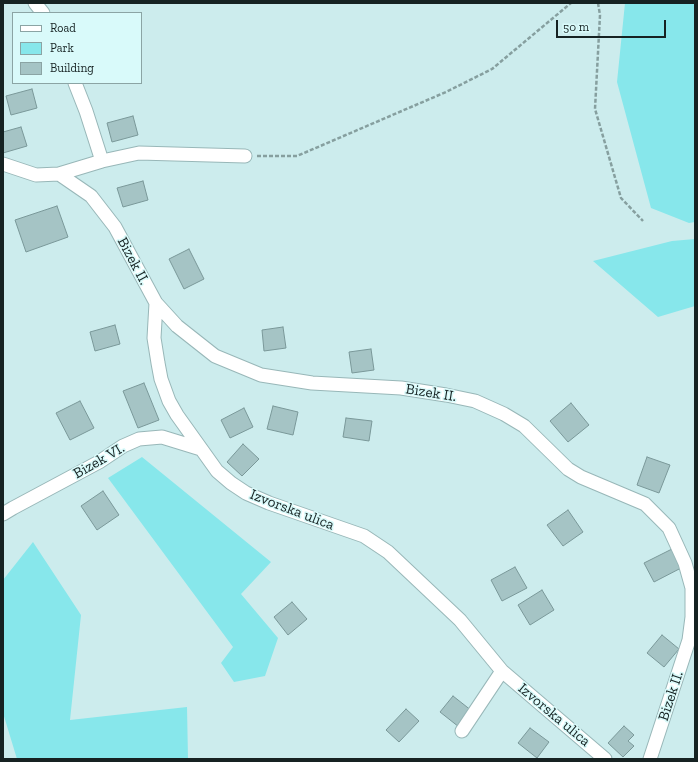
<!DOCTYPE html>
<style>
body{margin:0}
#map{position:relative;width:698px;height:762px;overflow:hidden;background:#cceced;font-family:"Zilla Slab",serif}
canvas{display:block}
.frame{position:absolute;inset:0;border:4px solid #162222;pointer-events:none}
.legend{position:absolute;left:12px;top:12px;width:130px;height:72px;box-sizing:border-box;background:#d9fafa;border:1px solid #8ba4a4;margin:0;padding:5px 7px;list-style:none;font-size:12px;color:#162222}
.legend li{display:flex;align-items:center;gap:8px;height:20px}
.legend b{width:20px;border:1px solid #8ba4a4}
.scale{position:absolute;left:556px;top:20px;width:110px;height:18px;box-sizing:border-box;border:2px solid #162222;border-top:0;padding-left:5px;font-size:12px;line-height:14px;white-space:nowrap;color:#162222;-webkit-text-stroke:3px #d9fafa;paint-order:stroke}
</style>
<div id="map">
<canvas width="698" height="762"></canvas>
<div class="frame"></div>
<ul class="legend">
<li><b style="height:5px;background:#fff"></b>Road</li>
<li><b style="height:11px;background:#87e7eb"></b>Park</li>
<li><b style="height:11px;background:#a5c4c5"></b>Building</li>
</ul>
<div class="scale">50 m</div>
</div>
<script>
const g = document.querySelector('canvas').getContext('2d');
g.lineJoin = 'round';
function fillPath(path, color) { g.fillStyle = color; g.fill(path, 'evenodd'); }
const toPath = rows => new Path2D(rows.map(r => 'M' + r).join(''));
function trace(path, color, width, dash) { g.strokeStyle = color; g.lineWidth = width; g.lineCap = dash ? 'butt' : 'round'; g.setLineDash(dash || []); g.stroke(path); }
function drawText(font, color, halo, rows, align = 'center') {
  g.font = font + ' "Zilla Slab",serif'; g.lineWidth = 3; g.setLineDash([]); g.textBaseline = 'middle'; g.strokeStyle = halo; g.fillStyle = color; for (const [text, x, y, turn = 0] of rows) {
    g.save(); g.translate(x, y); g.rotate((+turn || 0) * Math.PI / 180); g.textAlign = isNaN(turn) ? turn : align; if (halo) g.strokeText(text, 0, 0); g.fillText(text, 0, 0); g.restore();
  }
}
fillPath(toPath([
 [625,3,695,3,695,222,689,223,651,208,617,82],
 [695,239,695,306,658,317,593,261,672,241],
 [142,457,271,562,241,594,278,638,265,676,234,682,221,663,233,647,108,478],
 [33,542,81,615,70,720,187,707,188,759,17,759,3,713,3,580]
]), '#87e7eb');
const building = toPath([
 [32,89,37,108,11,115,6,96,32,89],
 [133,116,138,135,112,142,107,123,133,116],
 [21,127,27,146,3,153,3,132,21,127],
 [143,181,148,200,123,207,117,188,143,181],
 [57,206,68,237,26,252,15,220,57,206],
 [189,249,204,279,184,289,169,259,189,249],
 [115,325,120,344,95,351,90,332,115,325],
 [283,327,286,348,264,351,262,330,283,327],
 [371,349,374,370,352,373,349,352,371,349],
 [144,383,159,420,138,428,123,391,144,383],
 [80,401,94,428,70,440,56,413,80,401],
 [571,403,589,425,568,442,550,421,571,403],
 [273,406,298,412,293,435,267,429,273,406],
 [244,408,253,427,230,438,221,420,244,408],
 [346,418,372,421,369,441,343,437,346,418],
 [243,444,259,459,242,476,227,462,243,444],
 [647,457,670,465,659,493,637,485,647,457],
 [103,491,119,515,97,530,81,506,103,491],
 [568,510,583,532,563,546,547,525,568,510],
 [674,548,683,567,654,582,644,563,674,548],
 [515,567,527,588,502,601,491,580,515,567],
 [542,590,554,610,530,625,518,605,542,590],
 [292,602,307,619,288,635,274,617,292,602],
 [662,635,679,649,664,667,647,653,662,635],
 [453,696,472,711,459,727,440,712,453,696],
 [406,709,419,721,399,742,386,730,406,709],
 [624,726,634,735,628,741,634,746,623,757,608,743,624,726],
 [530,728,549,742,537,758,518,743,530,728]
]);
fillPath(building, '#a5c4c5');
trace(building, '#7a9899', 1);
const street = toPath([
 [35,3,43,13],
 [102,161,139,153,245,156],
 [3,164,36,175,59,174,91,196,115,227,156,303,177,326,215,356,261,375,312,383,401,388,446,395,475,401,504,414,524,426,568,469,581,477,645,504,669,528,685,563,692,588,692,617,689,640,650,759],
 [59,174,102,161,86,111,75,83],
 [156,303,154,338,158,363,161,379,169,401,177,415,217,471,231,483,246,493,269,503,364,536,388,552,460,620,502,671,605,759],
 [3,514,13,508,99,462,123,446,139,439,162,437,201,449],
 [462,731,502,671]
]);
trace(street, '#98b7b8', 15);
trace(toPath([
 [598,3,600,15,595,109,621,198,643,221],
 [257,156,297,156,446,92,492,69,571,3]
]), '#869f9f', 2.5, [4, 2]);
trace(street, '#fff', 13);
drawText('15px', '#162222', '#d9fafa', [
 ["Bizek II.",133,261,62],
 ["Bizek II.",431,393,9],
 ["Bizek VI.",99,461,-30],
 ["Izvorska ulica",292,510,21],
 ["Bizek II.",671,696,-72],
 ["Izvorska ulica",554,715,40]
]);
</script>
